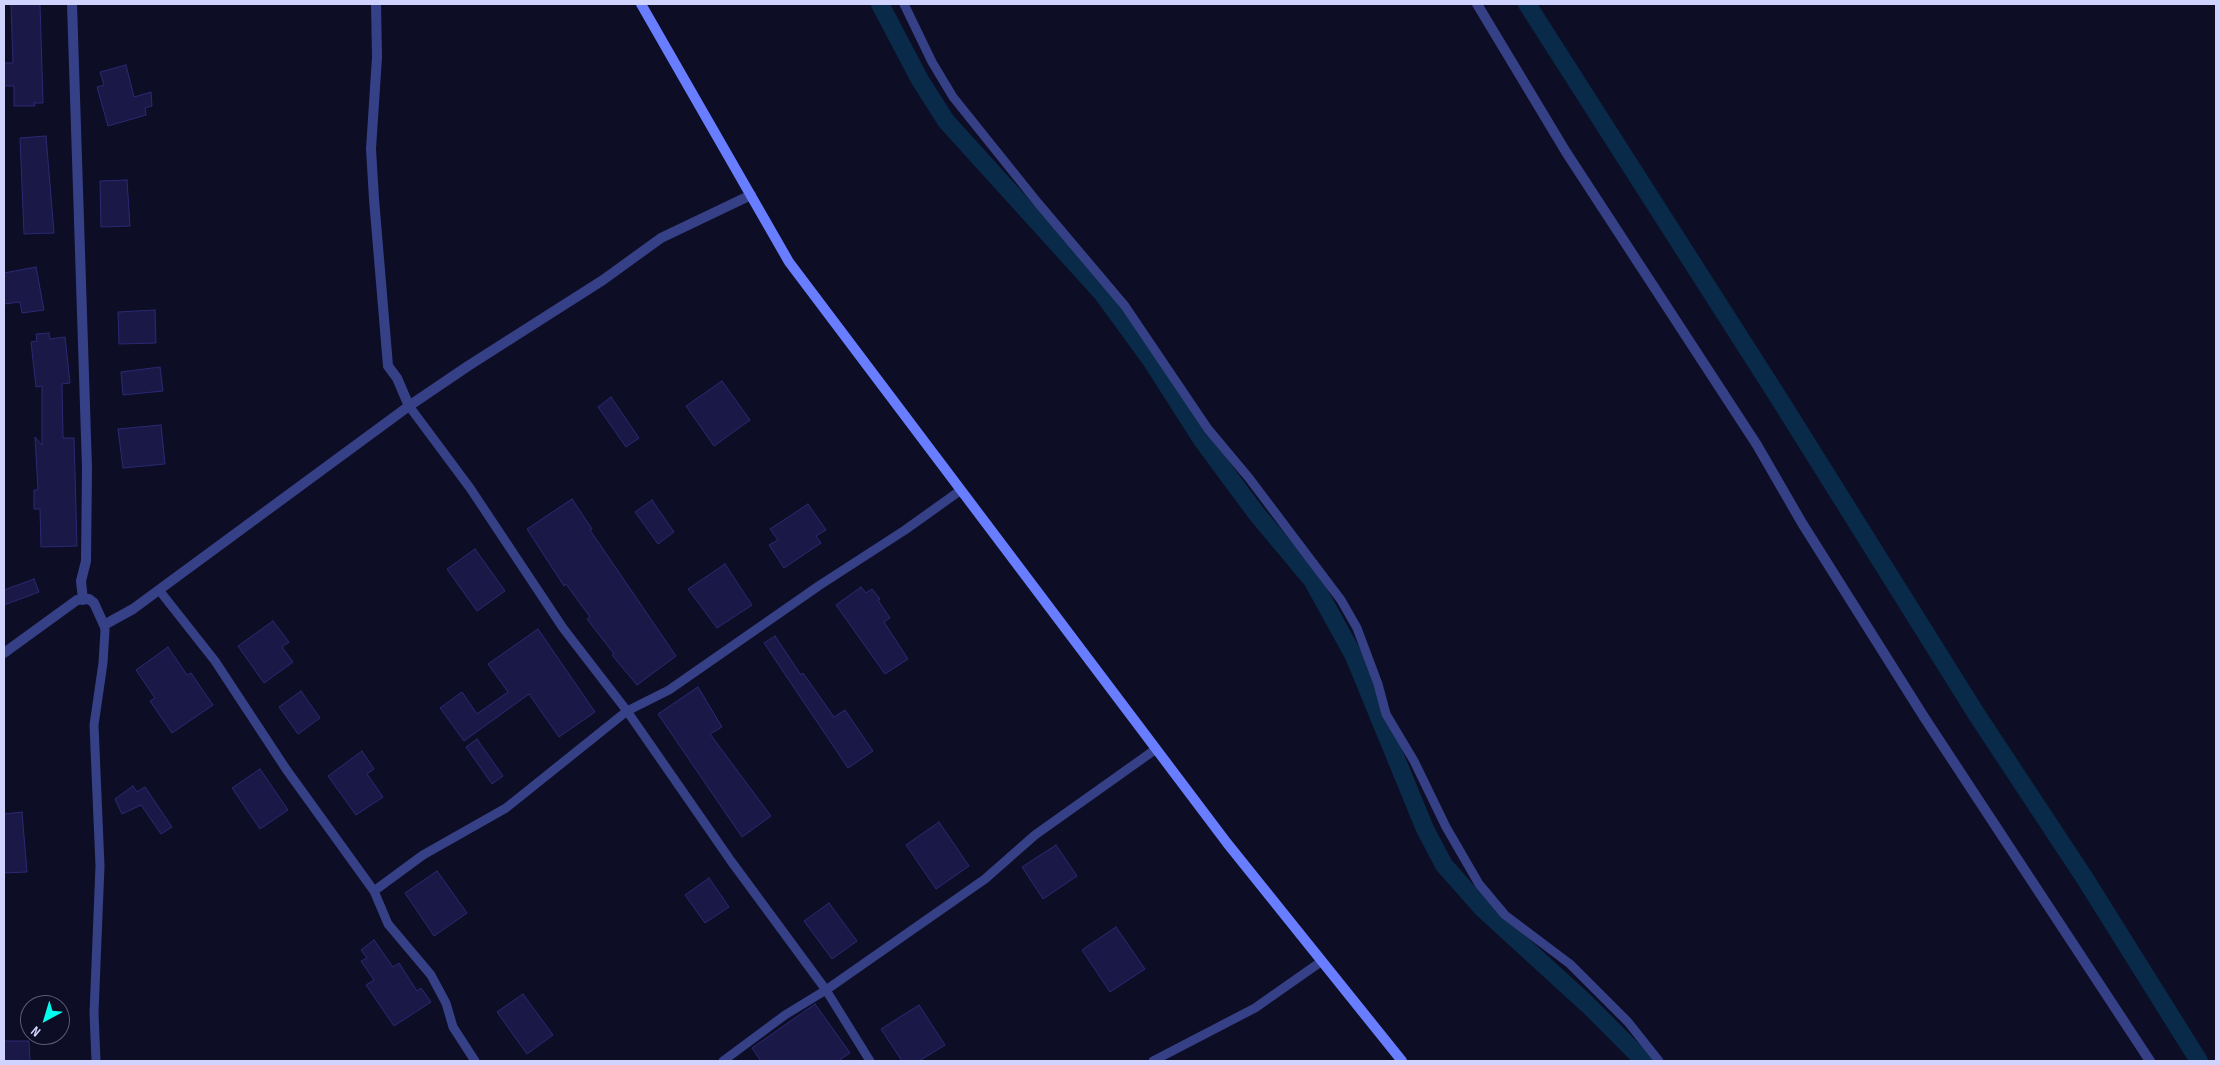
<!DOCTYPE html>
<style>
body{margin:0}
#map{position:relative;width:2220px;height:1065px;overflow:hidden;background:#0d0d25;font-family:"Sofia Sans Condensed",sans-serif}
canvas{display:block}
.frame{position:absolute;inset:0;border:5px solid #d1d3ff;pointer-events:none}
.north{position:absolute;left:20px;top:995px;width:50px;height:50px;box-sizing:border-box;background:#0d0d25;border:1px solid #5b5c7c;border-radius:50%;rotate:219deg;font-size:14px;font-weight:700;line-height:20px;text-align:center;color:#d1d3ff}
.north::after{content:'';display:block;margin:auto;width:18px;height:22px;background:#00fced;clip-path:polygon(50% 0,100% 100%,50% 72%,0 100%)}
</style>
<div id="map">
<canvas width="2220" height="1065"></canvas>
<div class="frame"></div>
<div class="north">N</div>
</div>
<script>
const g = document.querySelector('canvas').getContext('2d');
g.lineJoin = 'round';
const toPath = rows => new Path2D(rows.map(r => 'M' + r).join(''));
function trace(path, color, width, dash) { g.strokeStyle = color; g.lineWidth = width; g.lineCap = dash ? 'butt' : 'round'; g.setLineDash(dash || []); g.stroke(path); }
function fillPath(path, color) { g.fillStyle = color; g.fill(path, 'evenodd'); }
trace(toPath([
 [880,4,920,80,946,121,1102,293,1151,360,1202,440,1256,513,1312,580,1354,656,1425,829,1444,865,1482,908,1587,1004,1644,1061],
 [1527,4,1780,400,1977,715,2084,877,2199,1061]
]), '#092a48', 18);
const building = toPath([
 [11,4,40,4,43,103,34,103,35,106,14,106,14,86,4,86,4,63,13,63,11,4],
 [126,65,134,97,151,92,152,106,145,108,146,115,108,126,97,87,104,85,100,72,126,65],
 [46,136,54,233,24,234,20,138,46,136],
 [127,180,130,226,101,227,100,181,127,180],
 [36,267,44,310,22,313,20,302,4,304,4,273,36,267],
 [155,310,156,343,119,344,118,312,155,310],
 [49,333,50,339,65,337,70,383,62,384,63,438,74,438,77,546,41,547,40,509,34,509,34,490,38,490,35,437,42,445,42,386,36,387,31,342,37,341,36,334,49,333],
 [160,367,163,391,123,395,121,372,160,367],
 [722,381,750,420,714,446,686,406,722,381],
 [611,397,639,438,626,447,598,407,611,397],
 [161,425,165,464,123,468,118,429,161,425],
 [572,499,592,529,590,530,676,656,637,685,612,655,614,654,587,619,590,617,566,584,564,586,527,529,572,499],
 [652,500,674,532,658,544,635,512,652,500],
 [808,504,826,530,816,536,821,543,784,568,769,545,778,540,770,529,808,504],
 [475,549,505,591,477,611,447,569,475,549],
 [725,564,752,605,717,628,688,589,725,564],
 [34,579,39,592,4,605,4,590,34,579],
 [861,587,866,593,872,589,880,599,878,600,890,618,884,622,908,659,885,674,836,605,861,587],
 [273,621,289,642,282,647,293,662,264,683,238,646,273,621],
 [538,629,595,712,559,737,529,694,464,741,440,708,462,692,477,714,508,692,488,664,538,629],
 [775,636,801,675,803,673,834,717,845,710,873,751,848,768,764,643,775,636],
 [168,647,187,675,191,673,213,705,172,733,150,701,155,698,136,670,168,647],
 [698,687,722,727,710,734,771,816,742,837,658,714,698,687],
 [301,691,320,718,298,734,279,707,301,691],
 [477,739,503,776,492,784,466,747,477,739],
 [362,751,374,769,367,774,383,797,356,815,328,776,362,751],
 [260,769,288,810,260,829,232,788,260,769],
 [133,786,137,792,145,787,172,827,161,834,141,805,122,814,115,799,133,786],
 [22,812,27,872,4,873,4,814,22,812],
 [939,822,969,866,936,889,906,845,939,822],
 [1056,845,1077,876,1043,899,1022,867,1056,845],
 [437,871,467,913,434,936,405,893,437,871],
 [709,878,729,907,705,923,685,895,709,878],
 [829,903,857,941,832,959,804,921,829,903],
 [1116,927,1145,969,1110,992,1082,950,1116,927],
 [374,940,393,967,399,963,417,991,421,988,431,1002,394,1026,366,985,374,980,361,961,367,958,361,950,374,940],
 [523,994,553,1035,527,1054,497,1012,523,994],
 [815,1004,850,1053,838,1061,761,1061,752,1048,815,1004],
 [919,1005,945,1045,919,1061,902,1061,881,1029,919,1005],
 [4,1041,29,1041,30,1061,4,1061,4,1041]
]);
fillPath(building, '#1a1847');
trace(building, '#2c2974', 1);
trace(toPath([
 [904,4,932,62,953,97,1038,203,1125,306,1208,429,1249,478,1341,600,1357,628,1378,684,1386,714,1414,761,1446,827,1479,884,1505,915,1570,964,1628,1022,1659,1061],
 [409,406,470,488,563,628,627,711,731,861,826,990,870,1061],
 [159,590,215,661,286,769,374,891,388,924,431,975,446,1003,453,1027,475,1061],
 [374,891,423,855,506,808,627,711,669,690,820,585,905,530,961,490],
 [96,1061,94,1013,100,866,94,725,103,663,105,630,104,625],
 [723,1061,785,1015,826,990,985,879,1035,835,1156,749],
 [1153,1061,1255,1008,1322,961]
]), '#364086', 9);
trace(toPath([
 [72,4,87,468,86,561,81,581,83,600],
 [376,4,377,57,371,149,374,199,388,366,397,378,409,406],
 [1477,4,1566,152,1757,445,1802,523,1924,717,2150,1061],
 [4,653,77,600,89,599,94,603,104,625,133,609,409,406,468,366,603,280,661,238,751,195]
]), '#364086', 10);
trace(toPath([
 [641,4,789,262,1227,843,1402,1061]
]), '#687dff', 10);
</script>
